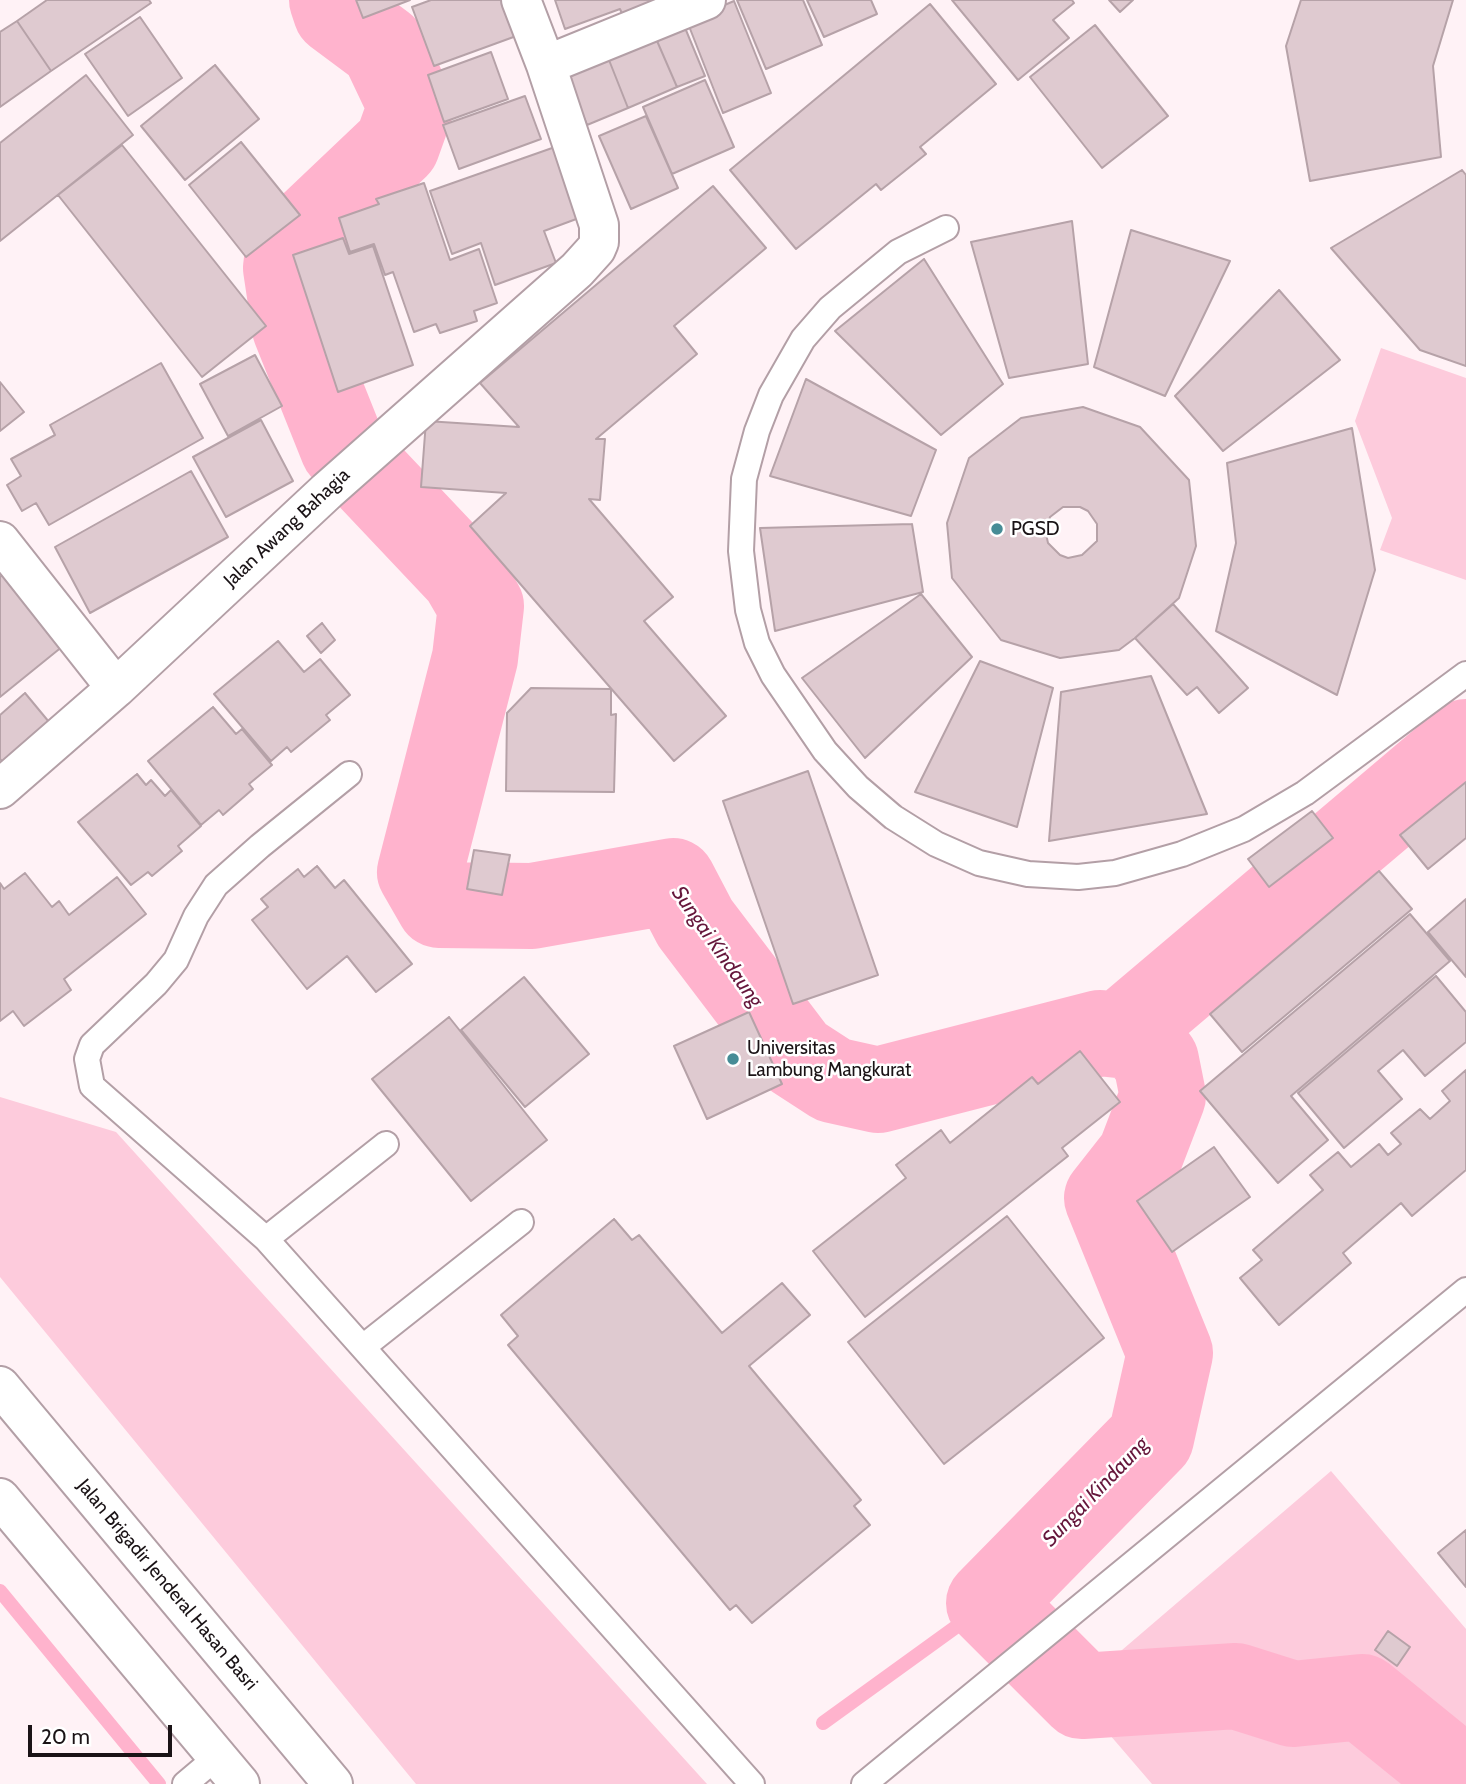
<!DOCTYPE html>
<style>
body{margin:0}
#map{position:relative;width:1466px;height:1784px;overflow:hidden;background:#fff2f6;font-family:Cabin,sans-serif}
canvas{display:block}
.scale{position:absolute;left:28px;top:1725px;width:144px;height:32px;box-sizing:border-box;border:4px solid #1a1316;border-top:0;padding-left:9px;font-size:21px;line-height:24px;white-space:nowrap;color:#1a1316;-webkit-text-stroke:5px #fff;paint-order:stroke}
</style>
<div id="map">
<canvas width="1466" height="1784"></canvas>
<div class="scale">20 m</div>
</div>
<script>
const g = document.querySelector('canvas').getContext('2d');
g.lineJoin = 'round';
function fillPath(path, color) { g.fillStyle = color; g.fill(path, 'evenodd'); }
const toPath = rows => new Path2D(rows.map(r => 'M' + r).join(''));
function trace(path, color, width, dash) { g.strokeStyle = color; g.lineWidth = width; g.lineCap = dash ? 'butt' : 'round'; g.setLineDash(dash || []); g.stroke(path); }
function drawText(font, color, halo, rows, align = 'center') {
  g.font = font + ' Cabin,sans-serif'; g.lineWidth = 5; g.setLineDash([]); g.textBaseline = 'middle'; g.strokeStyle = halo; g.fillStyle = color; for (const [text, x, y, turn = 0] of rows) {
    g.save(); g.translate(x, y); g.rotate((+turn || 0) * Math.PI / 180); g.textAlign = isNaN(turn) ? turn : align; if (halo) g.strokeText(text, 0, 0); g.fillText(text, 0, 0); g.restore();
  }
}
fillPath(toPath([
 [1381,348,1466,378,1466,580,1380,550,1392,518,1355,421],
 [0,1097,116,1132,707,1784,416,1784,0,1277],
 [1331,1471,1466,1629,1466,1784,1152,1784,1073,1692]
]), '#fdcbdc');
trace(toPath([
 [0,1591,159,1784],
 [823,1723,989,1603]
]), '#ffb3cd', 14);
trace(toPath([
 [332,0,336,12,383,47,411,106,397,145,298,239,288,251,286,268,295,328,343,448,463,575,481,606,475,658,420,872,439,905,532,906,673,881,695,923,796,1056,833,1080,878,1090,1100,1033,1137,1037,1156,1061,1163,1096,1140,1156,1107,1198,1170,1353,1151,1438,989,1603,1082,1696,1236,1686,1293,1704,1362,1697,1457,1774,1466,1774],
 [1120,1035,1466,742]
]), '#ffb3cd', 86);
const building = toPath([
 [47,0,149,0,151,3,51,71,17,21,47,0],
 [356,0,410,0,363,18,356,0],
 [431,0,506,0,519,35,434,66,412,7,431,0],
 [555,0,666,0,624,18,620,9,565,29,555,0],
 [737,0,803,0,822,45,766,69,737,0],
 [807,0,871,0,877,14,824,37,807,0],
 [952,0,1072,0,1074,3,1053,20,1069,38,1018,80,952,0],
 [1109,0,1133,0,1120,12,1109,0],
 [1301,0,1453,0,1433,66,1441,157,1310,181,1286,46,1301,0],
 [734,1,771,93,723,113,687,21,734,1],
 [930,4,996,84,920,147,926,154,881,190,876,184,796,249,730,170,930,4],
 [140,17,182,78,128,116,85,54,140,17],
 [17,21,51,71,0,107,0,32,17,21],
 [683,23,705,76,677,87,654,34,683,23],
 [1095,25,1168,116,1102,168,1030,77,1095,25],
 [654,34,677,87,628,108,607,55,654,34],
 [491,52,508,99,444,122,428,75,491,52],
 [607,55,628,108,587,125,565,72,607,55],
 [215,65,259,119,185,180,141,126,215,65],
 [86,75,133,135,0,241,0,143,86,75],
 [705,80,734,147,672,174,643,107,705,80],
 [525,96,541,139,459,169,443,125,525,96],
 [646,116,678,188,631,209,599,136,646,116],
 [241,142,300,215,246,257,189,185,241,142],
 [122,145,266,326,202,377,58,195,122,145],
 [555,147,579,218,544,231,556,263,495,285,481,243,452,254,430,191,555,147],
 [1462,170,1466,175,1466,366,1420,350,1331,248,1462,170],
 [424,183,450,260,479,249,497,303,474,311,477,321,440,333,436,324,414,332,393,272,385,275,374,244,350,252,339,218,379,204,376,199,424,183],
 [713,186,766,248,674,326,697,354,596,439,605,439,600,500,589,499,673,597,644,621,726,716,674,761,470,526,506,493,421,487,426,421,519,427,480,383,713,186],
 [1072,221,1088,364,1009,378,971,242,1072,221],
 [1131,230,1230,261,1165,396,1094,367,1131,230],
 [343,238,349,254,373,246,413,365,338,392,293,255,343,238],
 [924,259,1003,384,941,435,835,331,924,259],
 [1279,290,1340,360,1223,451,1175,396,1279,290],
 [255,355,282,406,228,436,200,384,255,355],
 [161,363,203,438,49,525,36,503,22,511,7,485,21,476,11,459,55,435,50,425,161,363],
 [806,379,936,450,911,516,770,476,806,379],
 [0,382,24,412,0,431,0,382],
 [1083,407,1140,427,1189,480,1196,546,1179,598,1135,638,1119,650,1060,658,1001,640,952,578,947,523,969,458,1021,418,1083,407],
 [1063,507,1080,507,1088,511,1097,524,1097,541,1082,555,1068,558,1060,555,1048,543,1046,534,1050,517,1063,507],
 [261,420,293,481,226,517,193,457,261,420],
 [1352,428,1375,570,1337,695,1216,631,1236,543,1227,463,1352,428],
 [191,471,228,537,90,613,55,547,191,471],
 [912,524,923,592,775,631,760,528,912,524],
 [3,574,63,646,0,697,0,577,3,574],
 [921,594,972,657,865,758,802,678,921,594],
 [1173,604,1248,688,1219,713,1197,687,1187,695,1135,638,1173,604],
 [322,623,335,640,321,653,307,636,322,623],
 [278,641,304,672,320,659,350,695,326,715,330,720,291,752,287,747,271,761,214,694,278,641],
 [980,661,1053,688,1017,827,915,792,980,661],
 [1151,676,1207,814,1049,841,1061,692,1151,676],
 [531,688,611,689,611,715,616,714,614,792,506,791,507,713,531,688],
 [25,693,54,728,7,767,0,759,0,715,25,693],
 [213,707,236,734,242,729,272,765,249,784,253,789,223,815,219,810,201,825,148,761,213,707],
 [808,771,878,975,793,1004,723,801,808,771],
 [137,774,146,785,151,780,165,796,171,790,201,826,178,846,182,851,152,876,148,872,131,885,78,822,137,774],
 [1466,782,1466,838,1428,869,1400,835,1466,782],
 [1312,811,1333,838,1269,887,1248,859,1312,811],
 [474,850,510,855,502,895,467,889,474,850],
 [317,866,335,888,344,880,412,964,376,992,347,956,307,989,252,920,268,907,261,899,298,869,304,877,317,866],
 [1379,871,1412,909,1242,1052,1210,1014,1379,871],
 [25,873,52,907,59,901,69,915,117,877,146,914,64,979,71,990,24,1026,13,1011,0,1021,0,883,4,889,25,873],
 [1466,899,1466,977,1428,932,1466,899],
 [1410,914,1450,961,1291,1096,1328,1140,1278,1183,1200,1091,1410,914],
 [1436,976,1466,1012,1466,1042,1425,1076,1403,1050,1378,1071,1402,1099,1344,1148,1298,1093,1436,976],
 [524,977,589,1054,525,1107,461,1030,524,977],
 [749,1012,782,1084,707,1119,674,1046,749,1012],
 [449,1017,547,1140,471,1201,372,1079,449,1017],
 [1080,1051,1120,1102,1062,1148,1068,1156,865,1317,813,1251,906,1178,896,1165,941,1130,950,1143,1032,1077,1038,1084,1080,1051],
 [1466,1070,1466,1170,1412,1216,1401,1203,1343,1253,1351,1263,1279,1325,1240,1278,1262,1260,1253,1250,1323,1190,1310,1175,1338,1152,1351,1167,1379,1144,1388,1155,1401,1144,1391,1133,1420,1109,1430,1119,1450,1101,1442,1091,1466,1070],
 [1214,1147,1250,1197,1172,1252,1137,1201,1214,1147],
 [1007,1216,1104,1338,944,1464,848,1342,1007,1216],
 [614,1219,632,1240,639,1235,722,1333,782,1283,810,1315,749,1366,861,1500,854,1506,870,1525,752,1623,736,1605,730,1610,508,1345,518,1336,501,1315,614,1219],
 [1466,1530,1466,1587,1438,1553,1466,1530],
 [1388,1631,1410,1647,1397,1666,1375,1650,1388,1631]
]);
fillPath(building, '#dfcad0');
trace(building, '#b6a2a8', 2);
const lane = toPath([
 [946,228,898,252,830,308,803,339,771,395,757,431,744,479,741,551,748,610,757,643,773,675,825,751,858,787,893,817,936,844,979,863,1028,874,1078,877,1115,873,1182,854,1244,829,1305,793,1466,674],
 [349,774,260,846,216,885,196,916,176,960,156,984,92,1045,87,1059,92,1086,266,1239,752,1784],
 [266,1239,386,1144],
 [363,1347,521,1222],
 [185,1784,217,1757],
 [864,1784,1466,1290]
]);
const street = toPath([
 [546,65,706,0],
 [0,541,116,688],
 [0,789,116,688,327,491,577,270,596,249,599,242,599,225,546,65,521,0]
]);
const highway = toPath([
 [0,1386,333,1784],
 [0,1498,240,1784]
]);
trace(lane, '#b39fa6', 28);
trace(street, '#b39fa6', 42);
trace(highway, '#b39fa6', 42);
trace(lane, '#fff', 24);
trace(street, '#fff', 38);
trace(highway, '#fff', 38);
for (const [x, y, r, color] of [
 [997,529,7,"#468c96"],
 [733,1059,7,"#468c96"]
]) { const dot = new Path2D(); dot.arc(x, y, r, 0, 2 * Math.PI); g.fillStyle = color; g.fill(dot); trace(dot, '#fff', 2.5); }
drawText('19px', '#1a1316', '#fff', [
 ["Jalan Awang Bahagia",287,528,-43],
 ["Jalan Brigadir Jenderal Hasan Basri",167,1585,50]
]);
drawText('19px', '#1a1316', '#fff', [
 ["PGSD",1011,529],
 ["Universitas",747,1048],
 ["Lambung Mangkurat",747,1070]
], 'left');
drawText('italic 21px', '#65163b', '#fff', [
 ["Sungai Kindaung",717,947,55],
 ["Sungai Kindaung",1096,1492,-46]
]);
</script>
